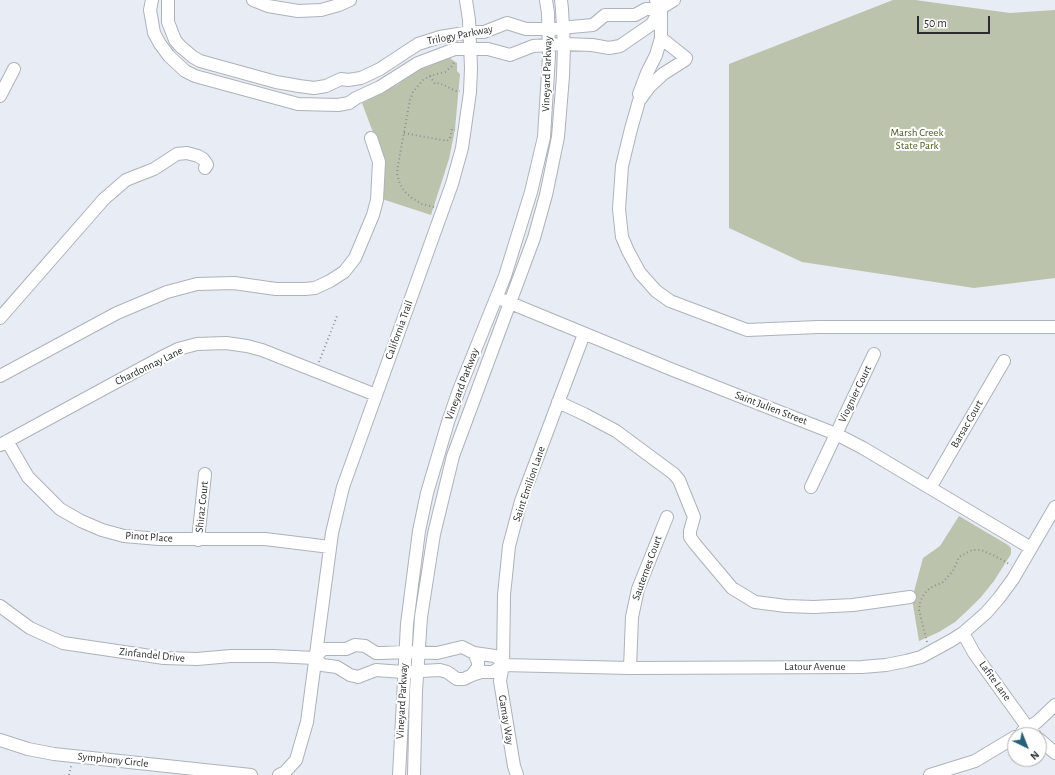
<!DOCTYPE html>
<style>
body{margin:0}
#map{position:relative;width:1055px;height:775px;overflow:hidden;background:#e8ecf4;font-family:"Alegreya Sans",sans-serif}
canvas{display:block}
.north{position:absolute;left:1007px;top:727px;width:40px;height:40px;box-sizing:border-box;background:#fff;border:1px solid #aaabab;border-radius:50%;rotate:137deg;font-size:11px;font-weight:700;line-height:16px;text-align:center;color:#2a2c2e}
.north::after{content:'';display:block;margin:auto;width:14px;height:18px;background:#266079;clip-path:polygon(50% 0,100% 100%,50% 72%,0 100%)}
.scale{position:absolute;left:917px;top:16px;width:73px;height:18px;box-sizing:border-box;border:2px solid #2a2c2e;border-top:0;padding-left:5px;font-size:12px;line-height:14px;white-space:nowrap;color:#2a2c2e;-webkit-text-stroke:3px #fff;paint-order:stroke}
</style>
<div id="map">
<canvas width="1055" height="775"></canvas>
<div class="north">N</div>
<div class="scale">50 m</div>
</div>
<script>
const g = document.querySelector('canvas').getContext('2d');
g.lineJoin = 'round';
function fillPath(path, color) { g.fillStyle = color; g.fill(path, 'evenodd'); }
const toPath = rows => new Path2D(rows.map(r => 'M' + r).join(''));
function trace(path, color, width, dash) { g.strokeStyle = color; g.lineWidth = width; g.lineCap = dash ? 'butt' : 'round'; g.setLineDash(dash || []); g.stroke(path); }
function drawText(font, color, halo, rows, align = 'center') {
  g.font = font + ' "Alegreya Sans",sans-serif'; g.lineWidth = 4; g.setLineDash([]); g.textBaseline = 'middle'; g.strokeStyle = halo; g.fillStyle = color; for (const [text, x, y, turn = 0] of rows) {
    g.save(); g.translate(x, y); g.rotate((+turn || 0) * Math.PI / 180); g.textAlign = isNaN(turn) ? turn : align; if (halo) g.strokeText(text, 0, 0); g.fillText(text, 0, 0); g.restore();
  }
}
fillPath(toPath([
 [893,0,915,0,1010,13,1055,10,1055,278,974,288,802,262,729,228,729,64],
 [451,57,451,59,457,63,457,71,460,74,455,129,449,159,431,215,382,199,380,151,362,103,397,85,417,70,435,61],
 [959,516,1008,545,1011,548,1011,554,994,581,981,597,968,610,955,622,939,632,919,641,912,599,923,558,940,546]
]), '#bbc3ac');
const minor = toPath([
 [152,0,150,10,154,33,160,44,169,56,185,71,195,76,298,104,338,105,349,103,356,98,380,87,418,63,455,49,488,49,510,55,533,46,564,44,592,45,609,48,620,46,652,24,660,10],
 [168,0,168,22,175,40,180,46,193,57,200,61,276,82,299,86,314,88,326,86,341,79,348,80,361,78,380,69,418,44,440,37,470,32,484,32,507,23,526,29,549,29,593,25,605,15,635,15,646,9,661,8,674,0],
 [253,0,268,6,298,11,321,10,339,5,350,0],
 [656,0,661,8,661,38,686,58,685,60,663,74,650,86,639,101,631,129,622,166,619,209,622,237,628,251,640,273,656,291,670,301,747,330,818,327,1055,327],
 [639,94,647,73,656,55,661,38],
 [0,96,14,69],
 [503,300,673,370,836,434,863,448,1031,548],
 [0,318,104,199,126,180,154,169,177,154,187,153,198,156,203,159,206,163,207,165,205,168],
 [0,376,117,313,167,292,197,284,234,283,276,289,305,289,315,288,330,281,344,272,355,258,373,215,377,200,379,162,371,138],
 [558,402,584,414,616,431,674,474,679,480,694,517,690,531,690,537,695,544,732,588,755,602,786,606,814,607,853,605,910,597],
 [7,441,28,477,60,509,81,521,102,530,124,536,159,539,265,539,330,547],
 [0,445,164,356,178,349,197,344,226,343,247,346,262,350,376,395],
 [811,487,874,354],
 [930,488,1004,361],
 [198,540,205,474],
 [0,606,30,628,63,643,164,658,197,659,231,656,273,656,315,658,322,665,337,667,350,675,358,677,376,670,403,672,440,670,447,672,457,679,464,679,472,675,478,667,478,662,474,653,462,647,437,653,405,652,382,653,376,653,365,646,355,645,346,649,324,649,321,651,315,658],
 [963,633,974,653,1028,728,1035,735],
 [474,653,495,656,499,659,503,665],
 [630,668,632,617,638,589,667,517],
 [472,675,481,672,493,672,503,665,630,668,862,667,886,665,906,661,921,657,952,640,963,633,986,613,999,598,1013,579,1055,507],
 [1022,732,1037,722,1055,705],
 [1039,739,1055,753],
 [0,740,28,749,54,754,251,775],
 [279,775,285,772,296,760,307,722,332,533,343,487,452,184,462,148,470,92,471,68,469,20,466,0],
 [399,775,407,624,419,531,427,493,448,422,459,390,505,276,531,192,544,137,549,56,548,13,546,0],
 [414,775,416,691,421,617,434,534,453,456,534,238,546,195,558,137,563,76,564,46,562,9,561,0],
 [517,775,514,766,500,681,503,665,504,595,509,546,521,501,584,334],
 [930,775,975,761,1015,737]
]);
trace(minor, '#aeb2b9', 14);
trace(toPath([
 [430,76,435,84,439,83,456,91,460,91],
 [404,133,447,141,450,138,452,129,455,130],
 [434,207,422,204,412,198,404,191,400,184,397,174,398,165,410,100,413,92,423,80,430,76,445,72,452,66,455,60],
 [319,362,337,316],
 [927,642,919,610,920,602,924,594,930,588,943,582,953,571,959,557,972,550,981,550,995,556,1011,565],
 [69,775,71,766]
]), '#8d9095', 2, [1, 3]);
trace(minor, '#fff', 12);
drawText('11px', '#2a2c2e', '#fff', [
 ["Trilogy Parkway",460,35,-11],
 ["Vineyard Parkway",547,74,-88],
 ["California Trail",399,330,-70],
 ["Chardonnay Lane",149,366,-26],
 ["Vineyard Parkway",462,384,-69],
 ["Viognier Court",855,394,-64],
 ["Saint Julien Street",771,408,21],
 ["Barsac Court",967,424,-60],
 ["Saint Emilion Lane",529,484,-71],
 ["Shiraz Court",202,507,-84],
 ["Pinot Place",149,537,4],
 ["Sauternes Court",647,568,-70],
 ["Zinfandel Drive",152,655,6],
 ["Latour Avenue",815,667],
 ["Lafite Lane",995,681,54],
 ["Vineyard Parkway",402,701,-87],
 ["Gamay Way",506,720,81],
 ["Symphony Circle",113,760,6]
]);
drawText('11px', '#4c5a22', '#fff', [
 ["Marsh Creek",917,133],
 ["State Park",917,146]
]);
</script>
